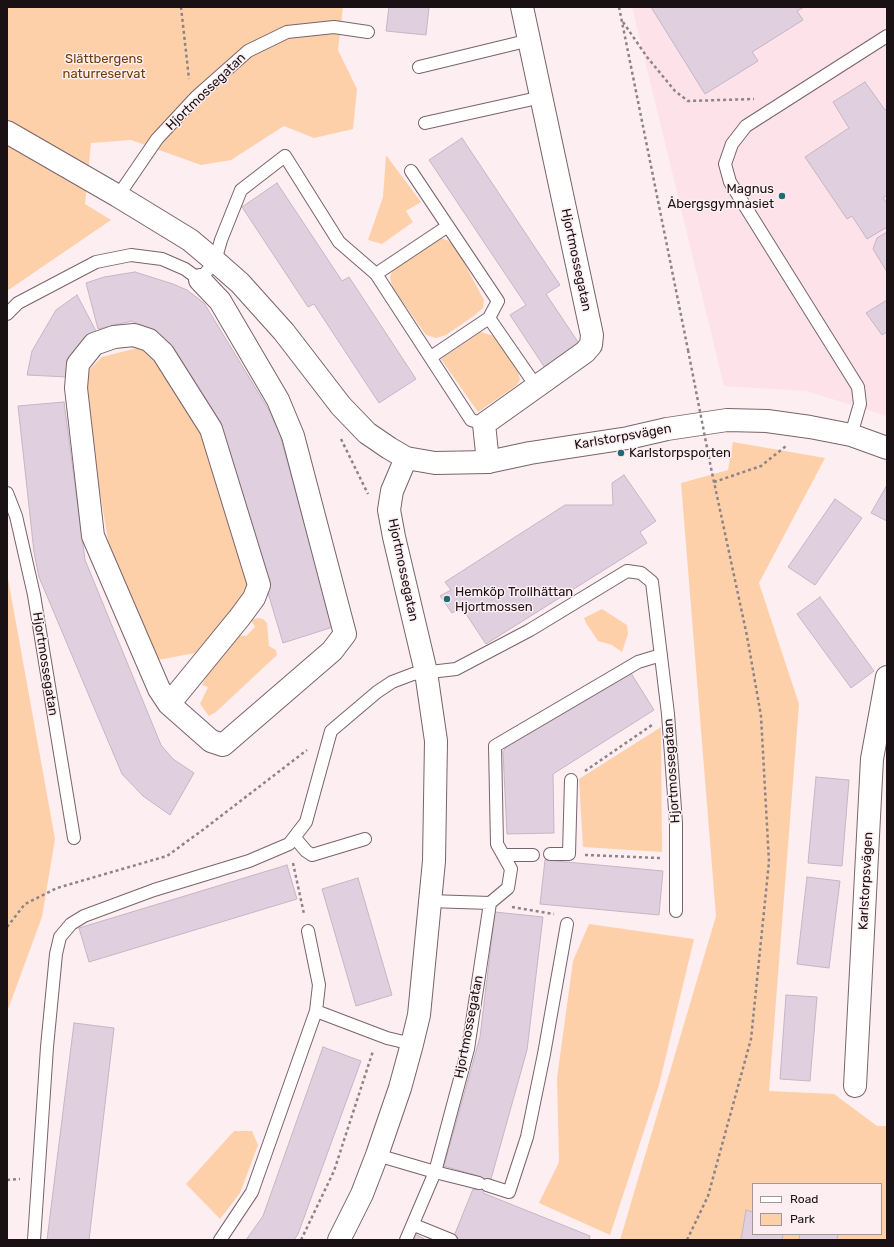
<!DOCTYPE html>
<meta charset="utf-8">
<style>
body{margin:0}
#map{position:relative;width:894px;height:1247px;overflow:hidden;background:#fdeef2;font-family:Rubik,sans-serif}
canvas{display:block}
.frame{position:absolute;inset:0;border:8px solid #191113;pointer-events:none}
.legend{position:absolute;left:752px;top:1183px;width:130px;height:52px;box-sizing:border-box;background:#fdeef2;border:1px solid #a29699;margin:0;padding:5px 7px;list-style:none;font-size:12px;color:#191113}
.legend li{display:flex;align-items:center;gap:8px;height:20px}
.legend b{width:20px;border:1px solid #a29699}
</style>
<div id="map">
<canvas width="894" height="1247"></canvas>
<div class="frame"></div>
<ul class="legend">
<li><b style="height:5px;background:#fff"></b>Road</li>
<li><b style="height:11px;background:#fed0a9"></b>Park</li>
</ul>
</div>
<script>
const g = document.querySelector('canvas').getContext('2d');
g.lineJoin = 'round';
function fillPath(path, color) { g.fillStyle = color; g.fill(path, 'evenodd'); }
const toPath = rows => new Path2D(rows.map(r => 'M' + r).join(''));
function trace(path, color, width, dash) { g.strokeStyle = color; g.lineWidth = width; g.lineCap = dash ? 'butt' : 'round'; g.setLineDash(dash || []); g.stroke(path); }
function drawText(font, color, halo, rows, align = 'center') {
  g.font = font + ' Rubik,sans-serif'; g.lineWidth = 3; g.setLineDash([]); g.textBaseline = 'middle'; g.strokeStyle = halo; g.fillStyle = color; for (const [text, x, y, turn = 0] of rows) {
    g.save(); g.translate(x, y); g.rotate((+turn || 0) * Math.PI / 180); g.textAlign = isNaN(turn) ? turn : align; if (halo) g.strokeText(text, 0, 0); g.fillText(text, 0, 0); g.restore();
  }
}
fillPath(toPath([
 [632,7,887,7,887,416,806,391,724,386]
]), '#fde2e9');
fillPath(toPath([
 [7,7,343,7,338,50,357,89,353,129,314,138,284,126,231,160,201,165,131,140,91,143,85,204,111,220,7,291],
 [386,155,421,202,406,211,413,222,382,244,368,240,383,197],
 [441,238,449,241,456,248,484,300,483,308,475,315,446,335,436,338,426,335,392,287,390,277,393,269,435,240],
 [481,332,494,336,518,372,520,380,517,385,478,412,441,359],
 [137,348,150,349,158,358,201,434,251,589,195,653,158,660,110,552,85,404,85,374,102,357],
 [733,442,825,458,759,583,799,704,769,1091,834,1094,877,1126,887,1126,887,1240,620,1240,716,916,681,483,728,470],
 [753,1184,881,1184,881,1234,753,1234],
 [7,573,55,839,42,917,7,1012],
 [602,609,627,625,628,634,622,652,612,645,598,641,586,623,584,618],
 [258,618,263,619,267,623,269,646,276,650,277,655,216,712,209,716,200,704,208,687,202,685,215,658,235,635,246,636,255,627,251,620],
 [661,727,662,852,583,847,579,779],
 [589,924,694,939,659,1085,610,1235,539,1203,559,1162,557,1078,573,961],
 [234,1131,252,1131,258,1145,240,1193,220,1219,186,1184]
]), '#fed0a9');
const building = toPath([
 [389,7,429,7,426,35,386,31,389,7],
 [651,7,804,7,797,11,803,20,752,52,758,61,705,94,651,7],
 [865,82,885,110,887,108,887,195,883,198,887,203,887,227,867,239,852,216,847,219,805,157,849,128,833,102,865,82],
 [462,138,560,285,546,294,580,345,545,368,510,315,526,305,429,160,462,138],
 [277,183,342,281,349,277,416,379,379,403,314,304,308,307,242,207,277,183],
 [887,232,887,272,873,249,877,238,887,232],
 [135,272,173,284,187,290,204,303,270,412,280,435,333,627,283,643,228,459,155,334,132,321,98,329,86,283,104,277,135,272],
 [77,295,96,331,86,340,67,377,27,375,32,351,56,310,77,295],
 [887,300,887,332,882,335,866,313,887,300],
 [64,402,85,560,161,745,173,759,194,773,170,815,143,796,122,774,39,577,34,552,18,406,64,402],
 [624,475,656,521,640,532,647,543,486,644,462,608,452,613,440,596,451,590,445,582,565,505,613,505,612,483,624,475],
 [887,485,887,521,871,513,887,485],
 [835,499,862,518,815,585,788,567,835,499],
 [820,597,874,671,851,688,797,614,820,597],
 [629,670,654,710,553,774,554,833,507,834,503,752,509,742,629,670],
 [816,777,849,780,842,866,808,863,816,777],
 [545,860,663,871,659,915,540,904,545,860],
 [287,865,297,899,89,962,79,928,287,865],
 [807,877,840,881,829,968,797,964,807,877],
 [358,878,392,995,356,1006,322,889,358,878],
 [495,912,543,917,527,1050,491,1179,489,1179,483,1193,590,1236,589,1240,457,1240,458,1237,454,1236,473,1189,477,1190,482,1177,444,1166,480,1037,495,912],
 [786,995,817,997,810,1081,780,1079,786,995],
 [74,1023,114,1028,89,1240,47,1240,74,1023],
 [323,1047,361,1061,298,1234,294,1240,246,1240,263,1216,323,1047],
 [746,1210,753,1212,753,1234,783,1234,782,1240,741,1240,746,1210],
 [415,1234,426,1240,412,1240,415,1234],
 [800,1234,838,1234,837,1240,799,1240,800,1234]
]);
fillPath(building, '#e0cfde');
trace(building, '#c6b5c4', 1);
const lane = toPath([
 [419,67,530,40],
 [425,123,542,97],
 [411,171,498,301,489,318,536,386],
 [118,196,157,139,196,97,248,51,287,32,334,27,368,32],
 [376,274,448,226],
 [7,314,18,303,96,262,131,255,162,259,185,269,200,280,215,261,221,240,241,190,285,156,339,242,376,274,471,420,484,424],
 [431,357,489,318],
 [851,435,860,404,858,387,730,182,725,164,732,144,746,126,887,36],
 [7,493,16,516,34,595,74,838],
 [295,838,306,851,312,855,365,839],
 [550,854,569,854,571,780],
 [503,855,533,855],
 [429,901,490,903,468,1049,435,1172,479,1183],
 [490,903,508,888,511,869,497,844,495,746,638,662,661,655],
 [316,1011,387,1038,412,1044],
 [377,1155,435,1172,406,1240],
 [487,1185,509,1192,527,1137,544,1054,567,924],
 [414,1225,451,1240],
 [34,1240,47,1047,56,954,60,937,71,924,84,916,154,890,249,861,289,844,306,822,331,731,377,692,392,682,413,674,456,669,530,630,627,571,641,573,652,582,668,714,676,823,676,911],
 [220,1240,252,1192,316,1011,319,985,308,931]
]);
const street = toPath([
 [488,462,484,424,585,352,591,345,592,335,522,7],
 [169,704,240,617,254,598,259,585,211,429,163,353,149,340,134,335,114,337,94,344,78,364,76,388,93,536,159,689,169,704,211,741,223,745,332,651,345,634,293,436,278,400,220,301,200,280],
 [855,1086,872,759,887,677],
 [339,1240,362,1194,377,1155,400,1088,412,1044,419,1015,434,861,436,741,426,672,394,537,389,510,392,491,406,458]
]);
const secondary = toPath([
 [7,132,118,196,190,240,215,261,240,283,284,332,341,406,367,433,389,448,406,458,435,463,488,462,530,453,628,438,667,429,727,420,767,421,810,427,851,435,887,448]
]);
trace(lane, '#796469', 14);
trace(street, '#796469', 24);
trace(secondary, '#796469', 24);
trace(toPath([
 [181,7,189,79],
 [619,7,688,350],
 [623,22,647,57,675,91,688,101,754,99],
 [341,439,368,494],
 [714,482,761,466,786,446],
 [585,771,652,725],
 [585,855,660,858],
 [293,863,304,914],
 [512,907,554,914],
 [7,927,25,904,57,888,167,856,204,829,307,750],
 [7,1180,20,1179],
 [301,1240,334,1171,373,1051],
 [687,1240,708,1196,751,1039,769,862,761,716,747,636,711,468]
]), '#8e8386', 2.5, [3, 3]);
trace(lane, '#fff', 12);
trace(street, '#fff', 22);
trace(secondary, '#fff', 22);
trace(toPath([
 [688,350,711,468]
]), '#8e8386', 2.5, [3, 3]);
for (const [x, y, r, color] of [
 [782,196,4,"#206a74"],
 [621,453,4,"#206a74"],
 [447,599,4,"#206a74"]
]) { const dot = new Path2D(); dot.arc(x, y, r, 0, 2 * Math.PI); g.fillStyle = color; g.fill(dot); trace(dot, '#fdeef2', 1.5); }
drawText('13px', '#6f3d01', '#fdeef2', [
 ["Slättbergens",104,59],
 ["naturreservat",104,74]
]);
drawText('13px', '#191113', '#fdeef2', [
 ["Hjortmossegatan",206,92,-44],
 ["Hjortmossegatan",576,260,78],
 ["Karlstorpsvägen",623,437,-10],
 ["Hjortmossegatan",403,570,78],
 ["Hjortmossegatan",45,664,81],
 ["Hjortmossegatan",672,771,-94],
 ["Karlstorpsvägen",866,881,-87],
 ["Hjortmossegatan",469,1027,-79]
]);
drawText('13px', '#191113', '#fdeef2', [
 ["Magnus",774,189,"right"],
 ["Åbergsgymnasiet",774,204,"right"],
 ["Karlstorpsporten",629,453],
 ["Hemköp Trollhättan",455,592],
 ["Hjortmossen",455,607]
], 'left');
</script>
